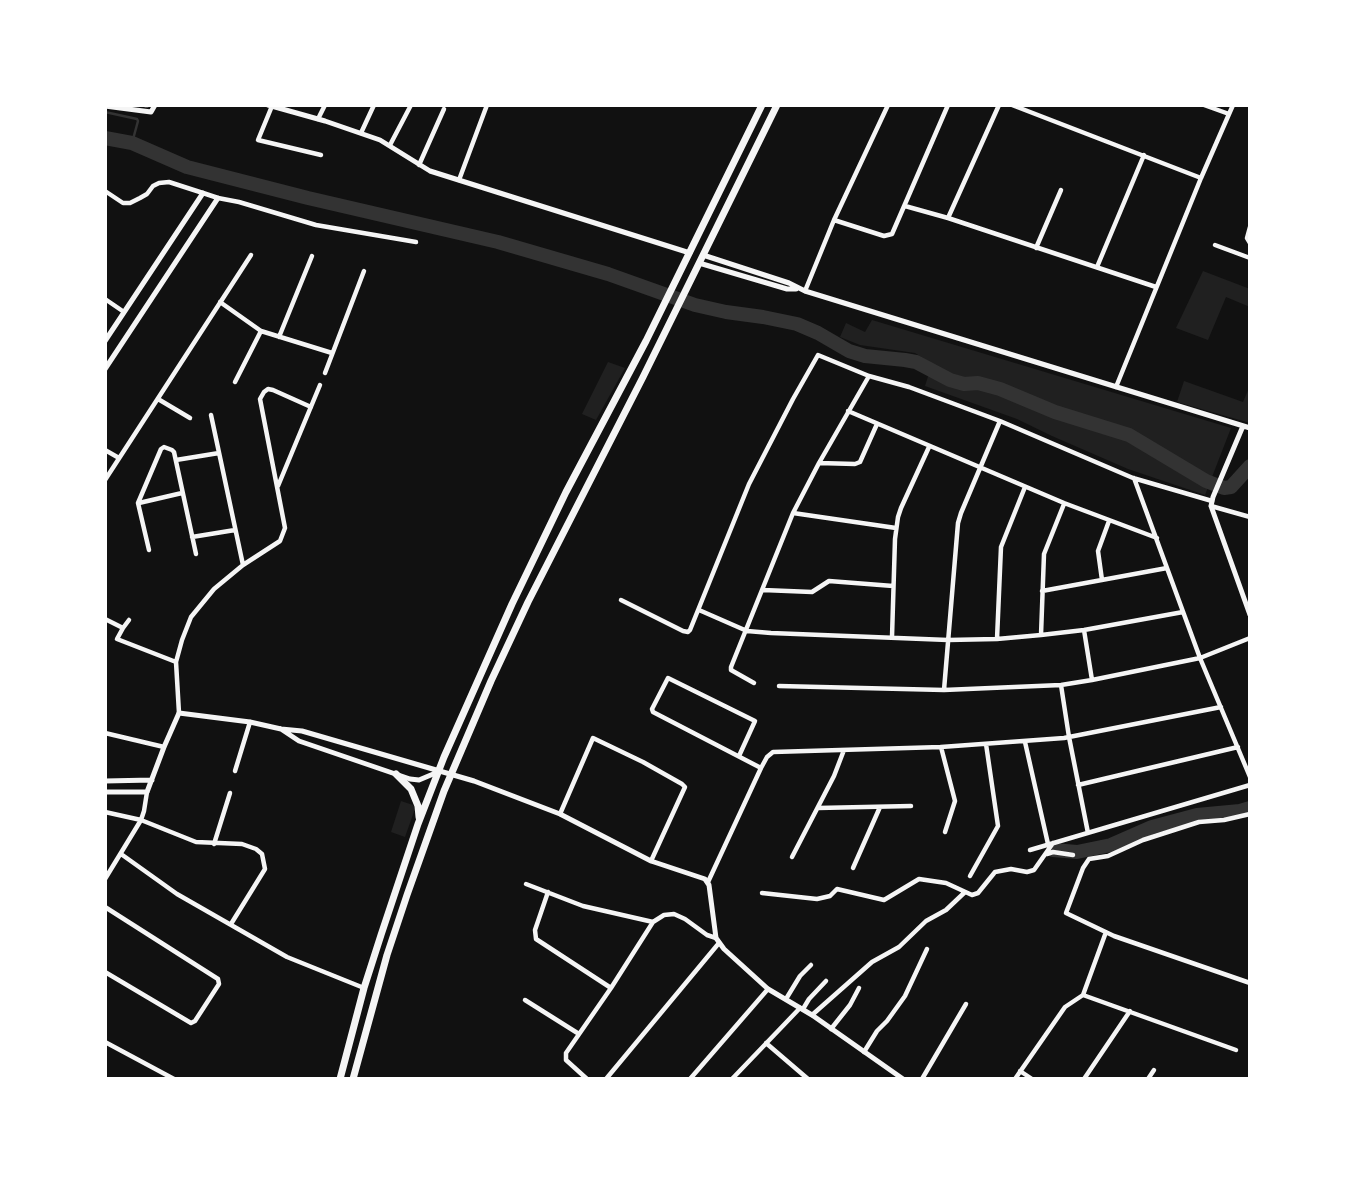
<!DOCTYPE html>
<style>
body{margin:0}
#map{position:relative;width:1355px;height:1184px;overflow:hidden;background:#111;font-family:"Noto Sans",sans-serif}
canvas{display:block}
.frame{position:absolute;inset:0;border:107px solid #fff;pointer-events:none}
</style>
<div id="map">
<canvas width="1355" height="1184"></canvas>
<div class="frame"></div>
</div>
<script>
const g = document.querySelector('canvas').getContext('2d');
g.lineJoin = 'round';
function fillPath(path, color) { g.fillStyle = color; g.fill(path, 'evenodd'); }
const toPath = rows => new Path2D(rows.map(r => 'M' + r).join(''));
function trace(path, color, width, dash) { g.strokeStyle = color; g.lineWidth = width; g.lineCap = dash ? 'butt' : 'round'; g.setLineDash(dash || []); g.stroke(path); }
fillPath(toPath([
 [1203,271,1250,289,1250,307,1226,297,1208,340,1176,328],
 [872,320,1231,428,1205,495,1128,469,1052,436,1017,419,925,386,932,364,915,353,860,345,840,337,846,323,865,332],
 [608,362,625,368,596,420,582,414],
 [1184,381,1243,402,1250,386,1250,423,1177,402],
 [401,801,416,806,405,837,391,832]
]), '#202020');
trace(toPath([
 [105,112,137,119,138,121,132,143]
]), '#333', 2.5);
trace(toPath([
 [105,138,132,143,187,167,308,198,498,242,608,274,695,305,726,312,763,317,797,324,818,333,849,351,865,356,905,360,916,362,950,380,964,384,978,383,1000,389,1055,412,1129,435,1206,481,1224,488,1231,487,1250,466],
 [1053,850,1077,852,1111,845,1152,827,1197,815,1240,811,1250,808]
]), '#333', 14);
trace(toPath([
 [145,105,148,105],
 [1012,105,1201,178],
 [1204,105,1229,114],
 [272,106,258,140,321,155],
 [318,119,325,105],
 [361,133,374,105],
 [390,145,411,105],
 [419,165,444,109],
 [459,180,487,105],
 [105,191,123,203,130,203,140,198,147,194,153,186,159,183,169,182,203,193],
 [218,198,239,202,316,225,416,242],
 [905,206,948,218,1156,287],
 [948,218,999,105],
 [834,220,884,236,892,234,948,105],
 [1250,227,1247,238,1250,243],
 [1215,245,1250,258],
 [1036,248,1061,190],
 [1097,267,1144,155],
 [805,291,834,220,888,105],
 [105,299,124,312],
 [220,302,261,331,332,353],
 [279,337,312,256],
 [325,373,364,271],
 [235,382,261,331],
 [1116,387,1201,178,1233,105],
 [158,399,190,418],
 [848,411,1064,503,1157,538],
 [211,415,243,565],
 [105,450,119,458],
 [176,460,219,453],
 [819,463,855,464,860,462,877,424],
 [1134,478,1200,658,1250,777],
 [105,480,251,255],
 [278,486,320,385],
 [139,503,182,493],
 [1211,506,1250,517],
 [793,513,896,528],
 [192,537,235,530],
 [149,550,138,503,161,449,164,447,172,450,174,452,196,554],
 [1102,580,1098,551,1109,521],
 [763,590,812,592,829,581,893,586],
 [1042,591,1167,568],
 [621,600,683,631,688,632,690,630,749,484,793,399,818,355,869,376,909,387,1000,421,1133,478,1212,501],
 [699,610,747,631,771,633,948,640,997,639,1041,635,1084,630,1183,612],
 [105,619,123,628,117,639,176,662],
 [123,628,129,620],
 [1084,630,1092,680],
 [1041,635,1044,554,1064,504],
 [892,637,895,539,898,517,901,508,929,447],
 [997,639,1001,547,1025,487],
 [754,683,731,670,731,667,793,513,819,463,869,376],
 [1061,685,1069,737,1088,833],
 [779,686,944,690,1061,685,1092,680,1200,658,1250,638],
 [944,690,958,523,961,513,1000,421],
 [179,713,176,662,182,640,191,617,214,589,243,565,280,541,285,528,260,399,264,392,268,389,273,390,311,407],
 [105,733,164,747],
 [1025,742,1048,844],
 [941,747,955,801,945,832],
 [739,756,755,721,668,678,652,709,653,712,761,768],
 [235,771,250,722],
 [1078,785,1238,747],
 [818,808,911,806],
 [105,812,141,820,196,842,242,844,256,849,262,854,265,869,231,924],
 [560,814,593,738,643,762,682,784,685,787,651,861],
 [1250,814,1224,820,1199,822,1143,840,1108,856,1089,859,1083,868,1066,913,1114,936,1250,983],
 [214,844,230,793],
 [1030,850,1250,785],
 [121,854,177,894,287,957,364,988],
 [1047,854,1053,852,1073,855],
 [792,857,834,776,844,750],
 [853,868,880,807],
 [970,876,998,826,986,744],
 [105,879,141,820,144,811,147,792],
 [708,882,761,768,767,757,773,752,941,747,1064,738,1221,707],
 [526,884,583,906,653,922],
 [548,892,535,930,536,939,611,988],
 [762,893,817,899,830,896,837,889,884,900,919,879,946,883,972,895,978,893,995,872,1011,869,1027,872,1034,870,1053,843],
 [105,907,218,979,219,984,195,1021,191,1023,105,972],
 [1083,995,1106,932],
 [786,999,800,976,811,965],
 [525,1000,579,1034],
 [803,1009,809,999,826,981],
 [812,1015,872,962,899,947,926,921,946,910,964,893],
 [831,1029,850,1005,859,988],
 [105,1042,174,1079],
 [766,1043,808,1079],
 [864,1052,877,1031,887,1021,905,996,927,949],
 [1020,1071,1032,1079],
 [587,1079,566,1060,566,1053,611,988,653,922,664,915,674,914,685,919,707,935,716,938],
 [606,1079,719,943],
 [690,1079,768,989],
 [732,1079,800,1008],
 [922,1079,966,1004],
 [1015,1079,1065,1007,1083,995,1236,1050],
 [1084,1079,1130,1011],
 [1148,1079,1154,1070]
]), '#f5f5f5', 4.5);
trace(toPath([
 [268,105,325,121,380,140,430,171,690,253],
 [105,106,151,112,155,105],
 [703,255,789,283,805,291,1250,428],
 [699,263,787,289,796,289],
 [105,341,203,193,218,198,105,369],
 [1243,426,1213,497,1211,506,1250,615],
 [281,729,299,741,410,779,419,780,438,772],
 [105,781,152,780],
 [105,792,147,792,164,747,179,713,250,722,281,729,302,731,474,781,560,814,651,861,705,879,709,885,716,938,724,949,768,989,812,1015,903,1079]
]), '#f5f5f5', 5);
trace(toPath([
 [396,774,411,789,418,806,419,817],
 [340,1079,364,988,381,935,418,824,444,757,512,604,566,492,646,341,762,105],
 [353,1079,387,955,407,895,444,791,491,681,528,602,643,377,777,105]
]), '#f5f5f5', 7);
</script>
